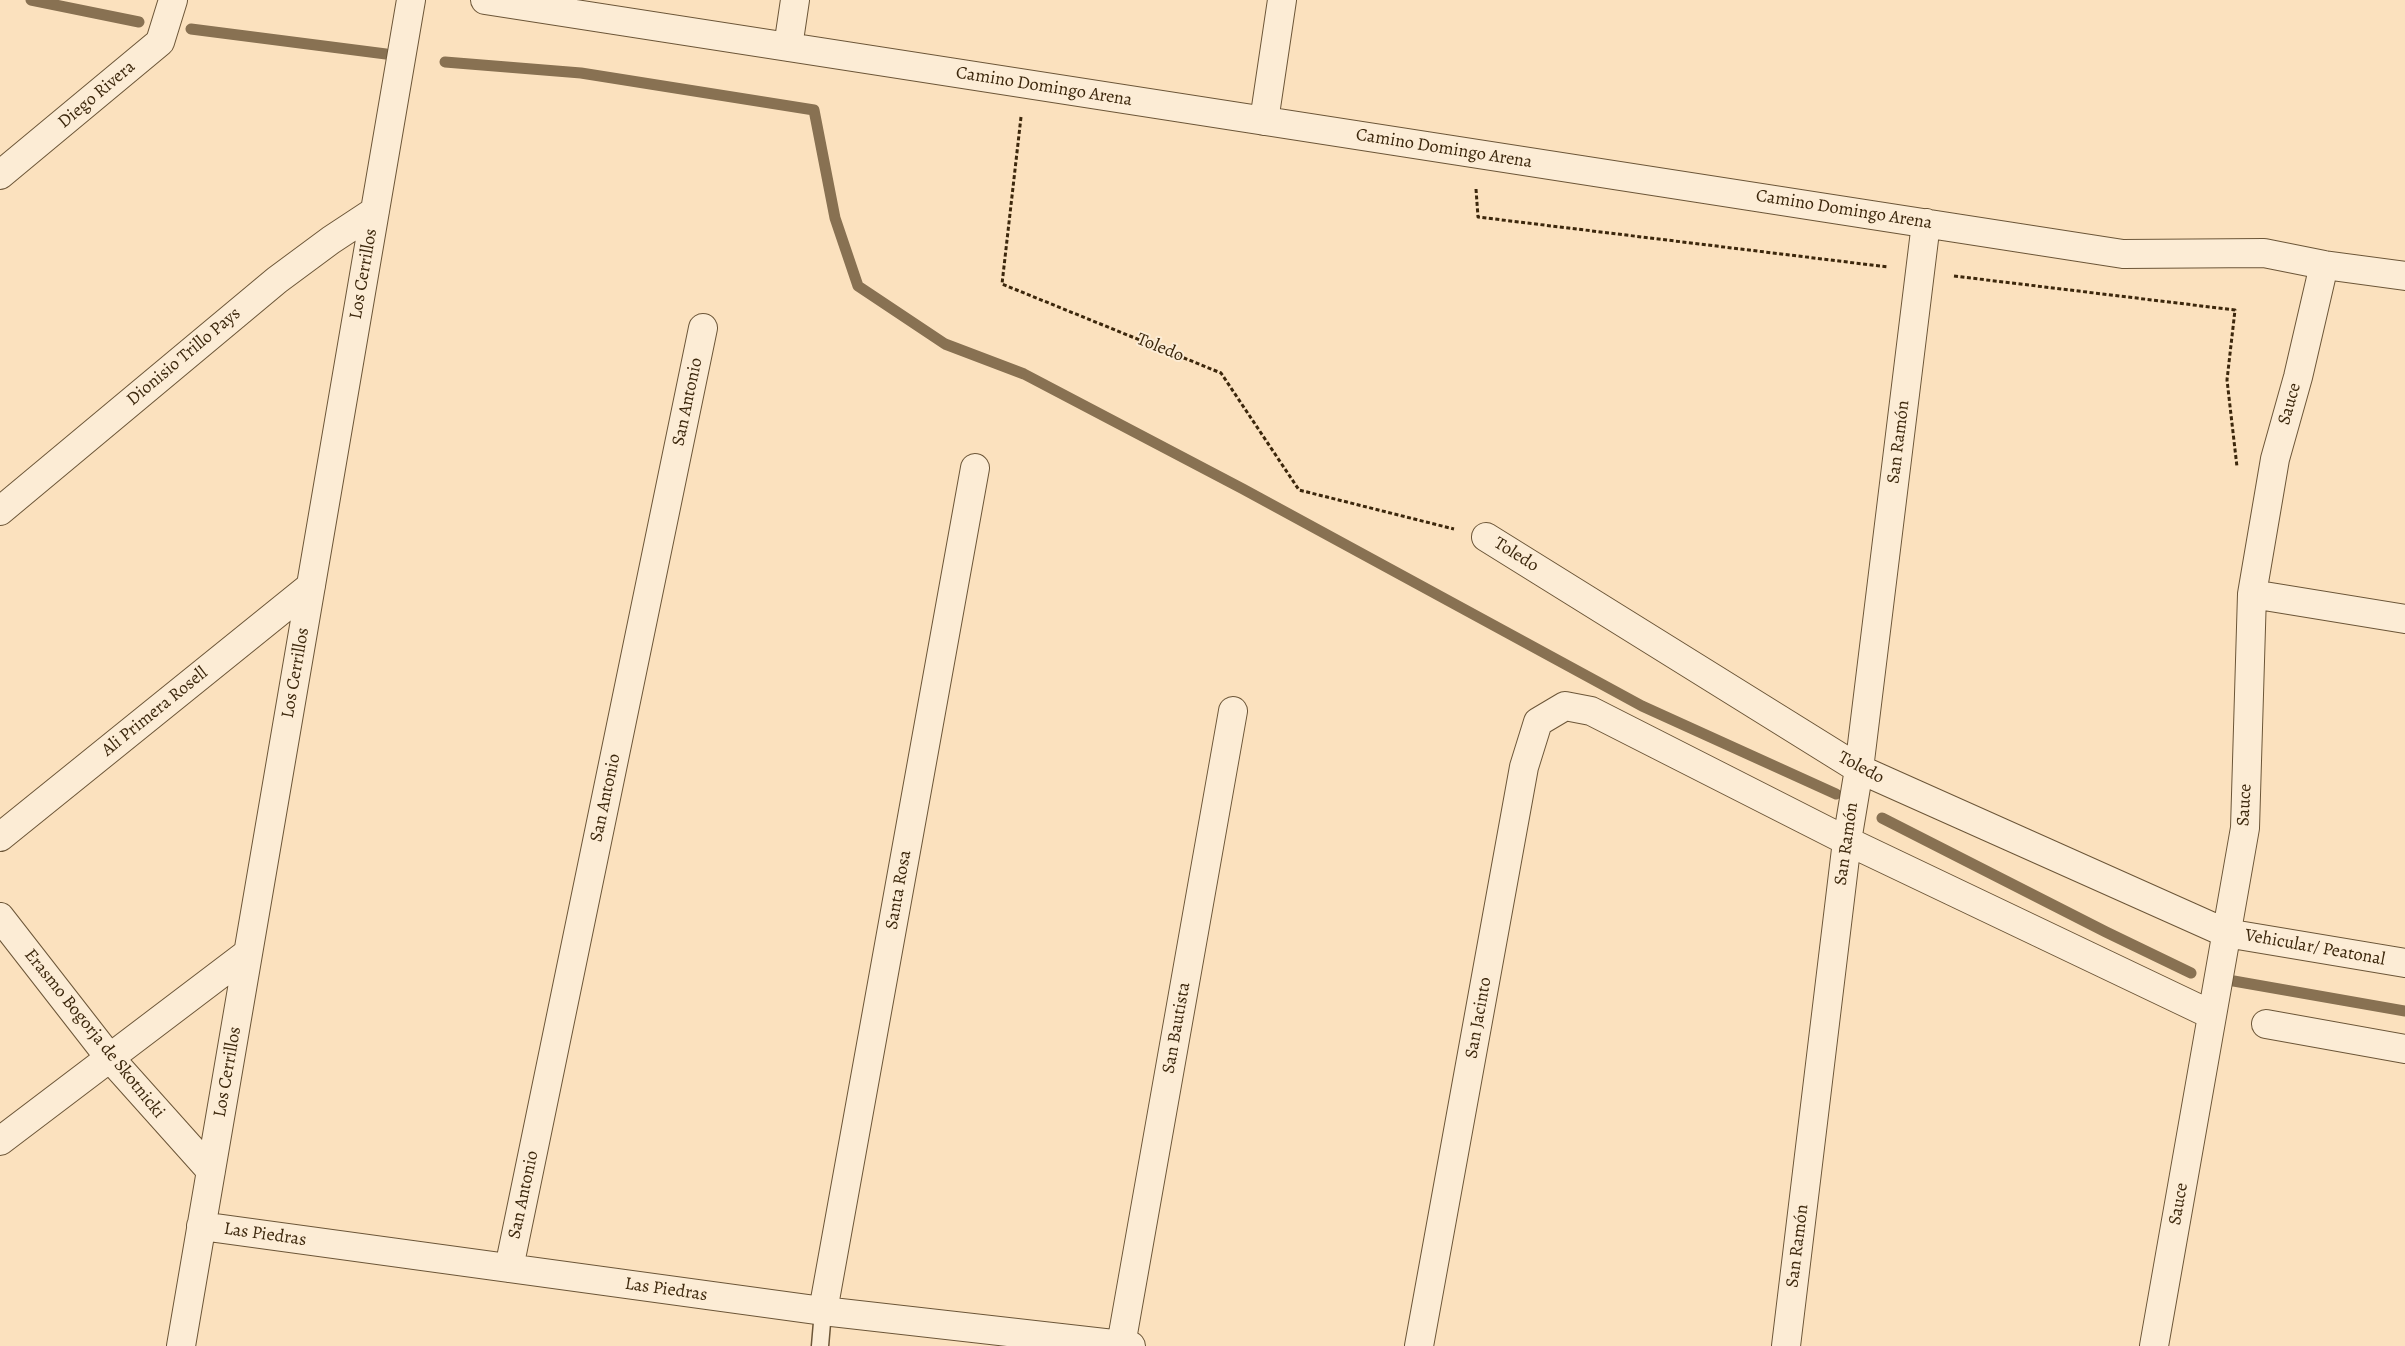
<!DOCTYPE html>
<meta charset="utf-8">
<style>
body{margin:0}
canvas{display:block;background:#fbe1be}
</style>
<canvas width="2405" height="1346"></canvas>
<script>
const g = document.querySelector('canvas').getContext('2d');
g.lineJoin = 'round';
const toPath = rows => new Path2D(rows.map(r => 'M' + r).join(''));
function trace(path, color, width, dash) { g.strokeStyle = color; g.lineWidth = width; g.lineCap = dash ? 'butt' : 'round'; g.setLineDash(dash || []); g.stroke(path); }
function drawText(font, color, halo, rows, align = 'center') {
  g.font = font + ' Alegreya,serif'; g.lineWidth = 4; g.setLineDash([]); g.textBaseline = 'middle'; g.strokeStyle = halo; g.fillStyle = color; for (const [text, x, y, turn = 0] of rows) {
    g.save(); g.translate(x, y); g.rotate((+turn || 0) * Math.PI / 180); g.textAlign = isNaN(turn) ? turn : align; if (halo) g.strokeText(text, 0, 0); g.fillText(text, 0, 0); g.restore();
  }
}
trace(toPath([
 [31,0,139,22],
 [191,29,386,54],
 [445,62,581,73,814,110,835,218,858,286,945,344,1024,374,1243,489,1642,706,1836,794],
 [1882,818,2106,932,2191,973],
 [2228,980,2405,1011]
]), '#887152', 11);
const service = toPath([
 [820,1346,823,1311]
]);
const minor = toPath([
 [485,0,2123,254,2264,253,2324,265,2405,276],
 [788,47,795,0],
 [1264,121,1282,0],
 [0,175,160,42,173,0],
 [0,511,277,280,331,240,375,211],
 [1486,537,1859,769,2226,933,2405,963],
 [2252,594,2405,619],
 [0,837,311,586],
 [0,917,109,1057,211,1171],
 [2266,1024,2405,1049],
 [0,1141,248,953],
 [201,1226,823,1311,1131,1346],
 [509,1268,703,328],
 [823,1311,975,468],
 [1121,1345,1233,711],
 [181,1346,411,0],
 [1419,1346,1524,767,1538,722,1565,706,1591,711,1847,841,2212,1015],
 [1786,1346,1847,841,1859,769,1926,223],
 [2154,1346,2245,828,2252,594,2275,459,2298,377,2324,265]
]);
trace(service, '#6c5638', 19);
trace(minor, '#6c5638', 30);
trace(toPath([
 [1021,117,1002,284,1221,373,1299,490,1454,529],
 [1476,189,1478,217,1888,267],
 [1954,276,2235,310,2227,380,2237,467]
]), '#3c270c', 3, [4, 2.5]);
trace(service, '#fcecd5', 16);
trace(minor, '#fcecd5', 28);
drawText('18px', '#3c270c', '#fcecd5', [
 ["Camino Domingo Arena",1044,87,9],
 ["Diego Rivera",97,95,-40],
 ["Camino Domingo Arena",1444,149,9],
 ["Camino Domingo Arena",1844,210,9],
 ["Los Cerrillos",364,274,-80],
 ["Toledo",1160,348,22],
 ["Dionisio Trillo Pays",184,357,-40],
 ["San Antonio",688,402,-78],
 ["Sauce",2290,404,-74],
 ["San Ramón",1899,442,-83],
 ["Toledo",1516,555,32],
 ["Los Cerrillos",296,673,-80],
 ["Ali Primera Rosell",155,712,-39],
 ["Toledo",1861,768,28],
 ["San Antonio",606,798,-78],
 ["Sauce",2245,805,-87],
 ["San Ramón",1847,844,-82],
 ["Santa Rosa",899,890,-80],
 ["Vehicular/ Peatonal",2315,948,10],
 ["San Jacinto",1479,1018,-80],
 ["San Bautista",1177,1028,-80],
 ["Erasmo Bogorja de Skotnicki",94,1034,51],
 ["Los Cerrillos",228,1072,-80],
 ["San Antonio",524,1195,-78],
 ["Sauce",2179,1204,-80],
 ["Las Piedras",265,1235,8],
 ["San Ramón",1798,1246,-83],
 ["Las Piedras",666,1290,8]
]);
</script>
